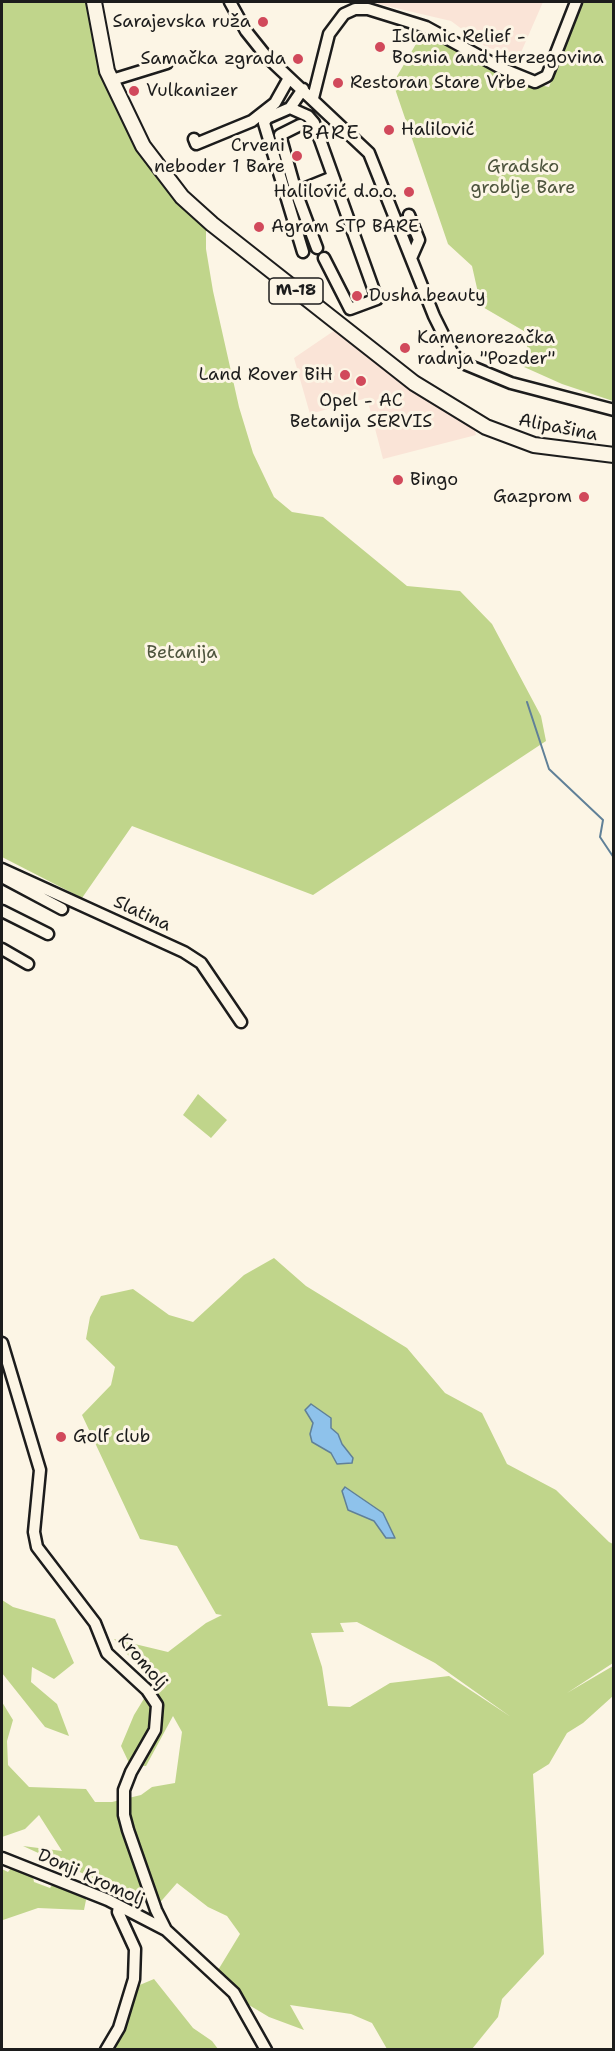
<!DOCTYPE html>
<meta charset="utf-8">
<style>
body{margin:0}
#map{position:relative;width:615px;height:2051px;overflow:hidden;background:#fcf5e5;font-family:"Shantell Sans",sans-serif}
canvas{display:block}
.frame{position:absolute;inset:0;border:3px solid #1c1c1c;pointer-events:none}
</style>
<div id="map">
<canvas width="615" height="2051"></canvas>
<div class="frame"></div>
</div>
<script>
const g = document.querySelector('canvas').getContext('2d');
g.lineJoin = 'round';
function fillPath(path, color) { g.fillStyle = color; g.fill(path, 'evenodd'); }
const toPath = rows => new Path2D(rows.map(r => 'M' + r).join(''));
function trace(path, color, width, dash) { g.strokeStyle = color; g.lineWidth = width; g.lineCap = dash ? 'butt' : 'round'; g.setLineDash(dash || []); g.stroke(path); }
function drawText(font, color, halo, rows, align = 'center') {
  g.font = font + ' "Shantell Sans",sans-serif'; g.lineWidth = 6; g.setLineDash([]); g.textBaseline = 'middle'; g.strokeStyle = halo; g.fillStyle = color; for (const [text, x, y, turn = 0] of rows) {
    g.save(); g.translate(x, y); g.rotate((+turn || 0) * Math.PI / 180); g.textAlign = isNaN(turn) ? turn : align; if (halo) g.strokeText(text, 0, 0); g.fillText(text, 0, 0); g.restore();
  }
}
fillPath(toPath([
 [370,2,543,2,519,57,486,47,451,21],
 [338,328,473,424,476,435,383,459,367,398,310,414,294,358]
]), '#fae4d7');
fillPath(toPath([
 [2,2,86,2,96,55,106,88,119,116,145,161,166,189,206,228,206,249,213,291,239,407,253,453,274,497,292,512,323,517,407,586,460,591,492,624,541,716,546,741,313,895,132,826,82,898,2,857],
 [581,2,613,2,613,401,562,384,524,367,529,334,481,306,472,266,448,244,393,83,426,27,453,48,516,80,549,87],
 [198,1094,227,1120,211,1138,183,1115],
 [274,1258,306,1286,407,1348,445,1393,482,1413,507,1464,556,1490,609,1542,613,1544,613,1663,567,1693,613,1666,613,1696,583,1723,567,1733,549,1764,533,1774,544,1954,502,1999,498,2017,472,2049,387,2049,372,2023,351,2014,290,2005,304,2030,269,2017,229,1993,212,1980,240,1934,227,1916,208,1907,177,1883,156,1907,23,1846,62,1851,39,1815,25,1829,2,1837,2,1702,13,1720,7,1741,8,1765,29,1787,86,1789,95,1802,112,1802,141,1795,152,1787,175,1783,182,1732,173,1716,146,1766,130,1765,121,1746,134,1715,156,1679,135,1663,114,1639,168,1652,206,1623,222,1615,216,1614,177,1546,140,1539,82,1415,111,1385,115,1367,86,1339,90,1317,101,1296,133,1289,169,1315,193,1322,244,1275],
 [357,1622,435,1663,511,1717,449,1676,390,1683,350,1707,328,1706,322,1667,311,1633,344,1632,340,1623],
 [2,1600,13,1607,55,1619,74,1663,54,1679,32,1667,31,1682,57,1704,69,1736,45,1727,2,1673],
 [17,1860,31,1867,34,1882,50,1888,57,1878,88,1890,84,1910,38,1908,3,1920,2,1923,2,1869,8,1872],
 [154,1979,193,2028,212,2041,218,2049,101,2050,121,2012,123,1992]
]), '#c0d58b');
const water = toPath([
 [311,1404,331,1418,331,1428,338,1434,342,1444,353,1458,352,1463,337,1464,331,1453,312,1442,310,1434,313,1423,305,1410,311,1404],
 [345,1487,383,1513,395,1538,386,1538,374,1521,348,1510,342,1491,345,1487]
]);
fillPath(water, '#8ec2eb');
trace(water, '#608098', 1.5);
trace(toPath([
 [527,702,549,769,603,820,600,837,614,858]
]), '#608098', 2);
const minor = toPath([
 [230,2,246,31,266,56,369,153,434,316,452,352,465,364,511,383,614,410],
 [112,80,167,63],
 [303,89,290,108,267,118,264,123,303,252],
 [313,98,329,34,344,14,355,9,368,9,426,27,503,69,535,82,547,76,576,2],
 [290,108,308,116,314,123,377,299,350,309,324,258],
 [194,139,196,144,252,121,275,103,289,78],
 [296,192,280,135,300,125],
 [409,215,419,240,412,256],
 [317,248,296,192,333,177],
 [2,869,184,952,201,963,241,1022],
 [2,877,62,909],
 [2,911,48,934],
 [2,949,28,964],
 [2,1343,40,1470,34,1532,37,1547,95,1623,107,1653,147,1690,157,1705,155,1730,131,1772,124,1790,124,1815,128,1830,156,1910,166,1930,234,1993,266,2050],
 [2,1858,108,1900,166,1930],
 [106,2050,119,2028,134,1979,135,1949,118,1912,119,1906]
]);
const major = toPath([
 [94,2,107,71,143,146,182,197,212,224,414,383,486,427,534,445,614,455]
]);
trace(minor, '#1c1c1c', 15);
trace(major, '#1c1c1c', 18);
trace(minor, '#fcf5e5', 10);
trace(major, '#fcf5e5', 14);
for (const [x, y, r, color] of [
 [263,22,6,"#d1495b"],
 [380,47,6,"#d1495b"],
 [298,59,6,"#d1495b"],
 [338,83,6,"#d1495b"],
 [134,91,6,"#d1495b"],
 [389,130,6,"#d1495b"],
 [297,156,6,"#d1495b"],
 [409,192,6,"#d1495b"],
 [259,227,6,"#d1495b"],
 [357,296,6,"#d1495b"],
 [405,348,6,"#d1495b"],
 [345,375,6,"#d1495b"],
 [361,381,6,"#d1495b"],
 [398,480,6,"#d1495b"],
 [584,497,6,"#d1495b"],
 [61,1437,6,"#d1495b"]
]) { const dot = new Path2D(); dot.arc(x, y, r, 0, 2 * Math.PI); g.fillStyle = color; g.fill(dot); trace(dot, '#fcf5e5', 2); }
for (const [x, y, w] of [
 [296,291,54]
]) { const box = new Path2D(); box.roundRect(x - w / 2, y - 13, w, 26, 4.5); g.fillStyle = '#fcf5e5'; g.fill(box); trace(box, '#1c1c1c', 1.5); }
drawText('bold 16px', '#1c1c1c', null, [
 ["M-18",296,291]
]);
drawText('18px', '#1c1c1c', '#fcf5e5', [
 ["Sarajevska ruža",251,22,"right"],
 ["Islamic Relief -",392,37],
 ["Bosnia and Herzegovina",392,58],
 ["Samačka zgrada",286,59,"right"],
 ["Restoran Stare Vrbe",350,83],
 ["Vulkanizer",146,91],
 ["Halilović",401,130],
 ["Crveni",285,146,"right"],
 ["neboder 1 Bare",285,167,"right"],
 ["Halilović d.o.o.",397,192,"right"],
 ["Agram STP BARE",271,227],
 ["Dusha.beauty",369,296],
 ["Kamenorezačka",417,338],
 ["radnja \"Pozder\"",417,359],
 ["Land Rover BiH",333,375,"right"],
 ["Opel - AC",361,401,"center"],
 ["Betanija SERVIS",361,422,"center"],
 ["Bingo",410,480],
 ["Gazprom",572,497,"right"],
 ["Golf club",73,1437]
], 'left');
drawText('18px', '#4d543d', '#fcf5e5', [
 ["Gradsko",523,167],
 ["groblje Bare",523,188],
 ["Betanija",182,653]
]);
drawText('18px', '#1c1c1c', '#fcf5e5', [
 ["Alipašina",558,428,11],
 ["Slatina",142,914,25],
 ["Kromolj",142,1662,49],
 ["Donji Kromolj",91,1878,24]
]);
g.letterSpacing = '1.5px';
drawText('20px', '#1c1c1c', '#fcf5e5', [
 ["BARE",331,134]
]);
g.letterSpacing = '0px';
</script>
